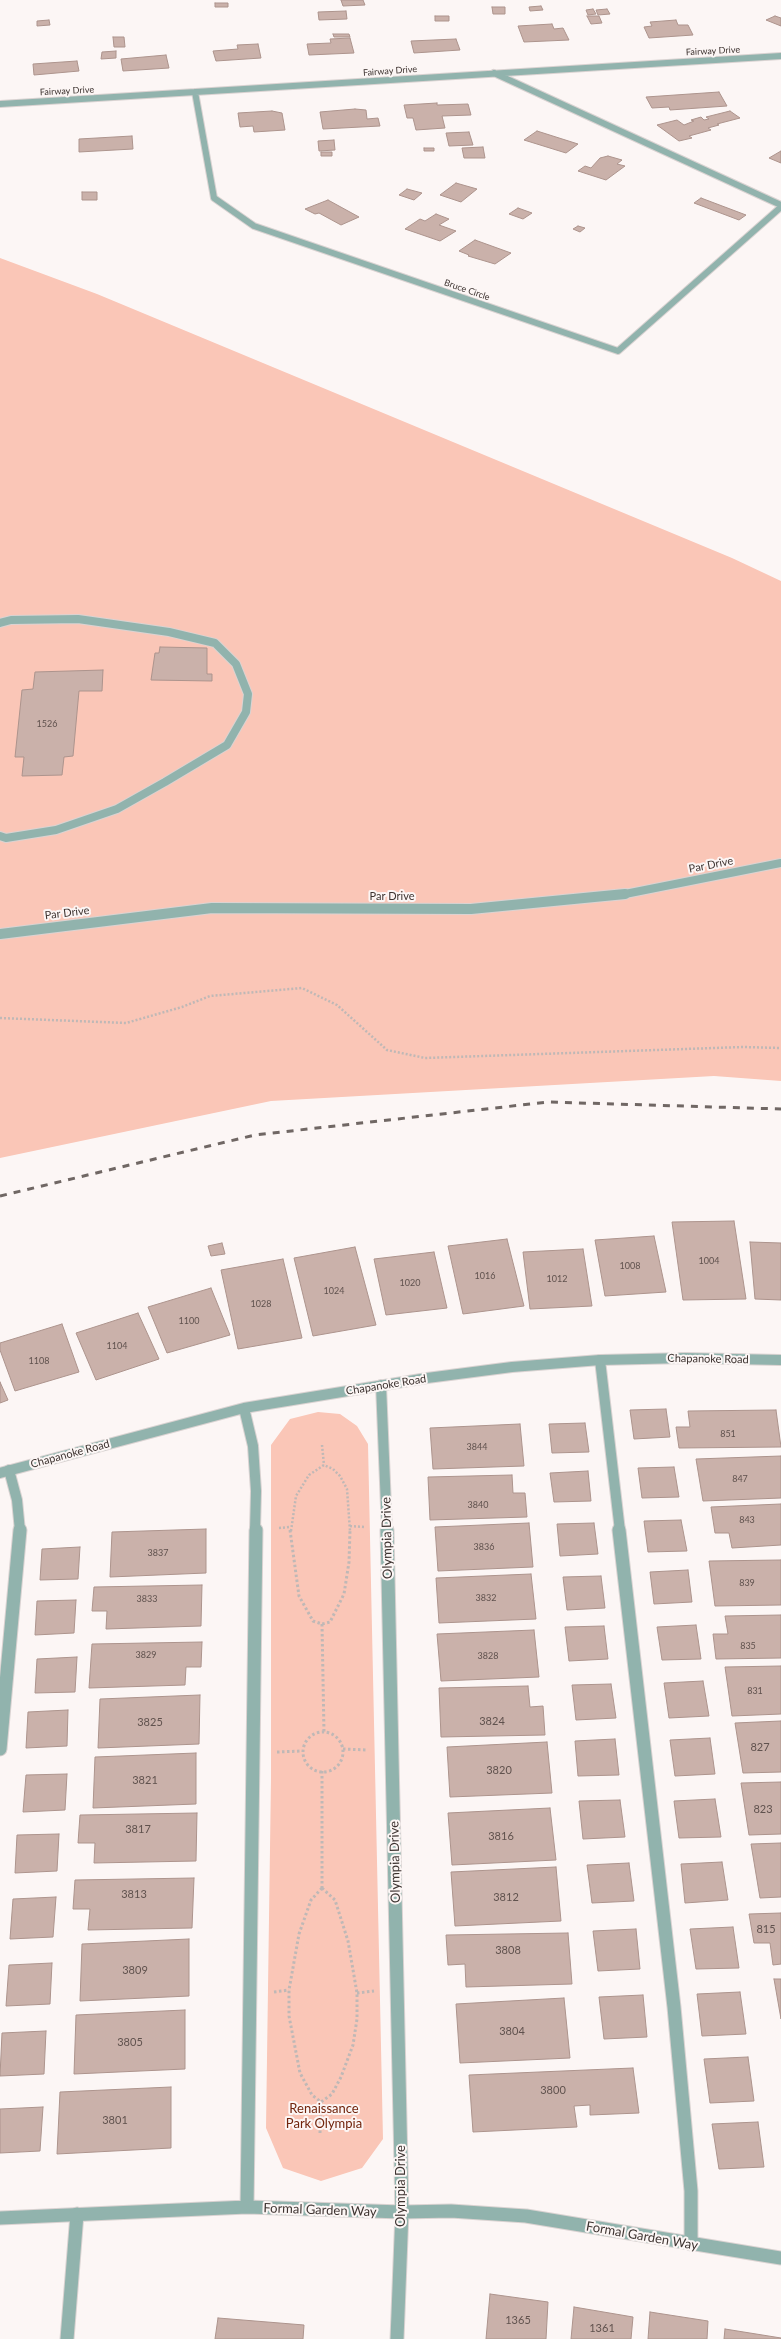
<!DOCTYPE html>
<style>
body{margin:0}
canvas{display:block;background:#fcf6f5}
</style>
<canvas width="781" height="2339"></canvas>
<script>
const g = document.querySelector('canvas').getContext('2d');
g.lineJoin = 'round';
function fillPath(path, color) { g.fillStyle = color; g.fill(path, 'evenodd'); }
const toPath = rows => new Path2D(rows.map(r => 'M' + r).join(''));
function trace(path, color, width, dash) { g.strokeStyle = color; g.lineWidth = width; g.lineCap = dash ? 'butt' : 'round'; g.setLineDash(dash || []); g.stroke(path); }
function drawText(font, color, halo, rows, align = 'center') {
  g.font = font + ' Lato,sans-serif'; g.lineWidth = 4; g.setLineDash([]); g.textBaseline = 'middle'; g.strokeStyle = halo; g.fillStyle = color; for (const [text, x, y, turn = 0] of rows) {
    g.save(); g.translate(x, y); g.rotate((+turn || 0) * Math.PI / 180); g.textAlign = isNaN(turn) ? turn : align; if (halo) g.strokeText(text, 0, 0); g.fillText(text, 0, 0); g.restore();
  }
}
fillPath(toPath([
 [0,258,97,294,732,558,781,581,781,1081,714,1076,271,1101,0,1158],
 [318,1412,340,1414,357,1426,368,1444,383,2139,362,2168,321,2181,283,2168,266,2128,271,1778,271,1445,290,1419]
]), '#fac6b7');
const building = toPath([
 [341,0,363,0,365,5,343,6,341,0],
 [215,3,228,3,228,7,215,7,215,3],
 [541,6,543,10,530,11,529,7,541,6],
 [492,7,505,7,505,14,493,14,492,7],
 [593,9,596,14,588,15,586,10,593,9],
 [607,9,610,14,598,15,596,10,607,9],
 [346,11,347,19,319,20,318,12,346,11],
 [435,16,449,16,449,21,435,21,435,16],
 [587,16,599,16,602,23,591,24,587,16],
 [775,16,781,18,781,26,766,20,775,16],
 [49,20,50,25,37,26,37,21,49,20],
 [676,20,678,25,688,25,693,35,649,38,644,27,652,26,650,22,676,20],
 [552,24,554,29,563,28,569,40,524,42,518,26,552,24],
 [333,34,349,34,350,37,334,37,333,34],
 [113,37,124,37,125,47,114,47,113,37],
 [350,38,354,53,309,55,307,44,331,43,330,39,350,38],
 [456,39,460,50,414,53,411,41,456,39],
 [258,44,261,58,216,61,213,51,238,49,237,45,258,44],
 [116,51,116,58,101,59,102,52,116,51],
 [166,55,169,68,123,71,121,59,166,55],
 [77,61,79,71,34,75,33,64,77,61],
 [719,92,727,106,670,110,669,107,652,108,646,97,719,92],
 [437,103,437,105,468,104,471,115,442,116,445,128,416,130,413,118,407,118,404,105,437,103],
 [355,109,366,110,367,119,378,118,380,126,323,129,320,112,355,109],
 [272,111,282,113,285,130,254,132,253,126,240,127,238,113,272,111],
 [730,111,740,118,717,124,719,125,708,128,711,130,689,136,692,138,679,141,657,125,677,120,684,125,694,121,691,120,701,117,704,120,709,119,706,117,730,111],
 [537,131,578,144,566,153,524,140,537,131],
 [469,132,473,145,449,146,446,133,469,132],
 [132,136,133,149,79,152,79,139,132,136],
 [334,140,335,150,319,151,318,141,334,140],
 [483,147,485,158,464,158,462,148,483,147],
 [424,148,434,148,434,151,424,151,424,148],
 [781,151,781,163,769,158,781,151],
 [321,152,332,152,332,156,321,156,321,152],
 [608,156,622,160,617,164,625,166,606,180,578,171,585,166,591,168,600,158,608,156],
 [456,183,477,189,461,202,440,195,456,183],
 [407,189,422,193,414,200,399,195,407,189],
 [82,192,97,192,97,200,82,200,82,192],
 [701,198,746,215,739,220,694,203,701,198],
 [328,200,359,217,341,225,319,213,315,214,305,209,328,200],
 [518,208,532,213,523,219,509,214,518,208],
 [436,214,449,219,439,225,456,231,440,241,405,229,420,219,425,221,436,214],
 [578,226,585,228,580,232,573,229,578,226],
 [475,240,511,253,495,264,468,256,469,255,459,251,475,240],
 [160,647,207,648,207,674,212,674,212,681,151,680,155,653,159,653,160,647],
 [103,670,102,691,79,691,73,756,64,757,62,775,22,776,24,757,15,757,22,690,33,689,35,672,103,670],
 [734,1221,746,1299,683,1300,672,1222,734,1221],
 [654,1236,666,1292,605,1296,595,1240,654,1236],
 [507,1239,524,1306,463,1314,448,1246,507,1239],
 [750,1242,781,1243,781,1300,755,1299,750,1242],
 [222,1243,225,1254,211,1256,208,1246,222,1243],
 [355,1247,376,1325,313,1336,294,1258,355,1247],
 [583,1249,592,1306,530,1309,523,1252,583,1249],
 [434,1252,447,1308,386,1315,374,1259,434,1252],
 [283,1259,302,1338,238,1349,221,1270,283,1259],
 [211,1288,230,1335,167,1353,148,1307,211,1288],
 [138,1313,159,1359,96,1380,76,1333,138,1313],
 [62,1324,79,1372,15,1391,0,1350,0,1343,62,1324],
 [0,1382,8,1400,0,1403,0,1382],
 [666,1409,670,1437,634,1439,630,1410,666,1409],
 [776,1410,781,1447,679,1448,676,1427,690,1427,688,1411,776,1410],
 [585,1423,589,1452,552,1453,549,1424,585,1423],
 [520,1424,524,1466,433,1469,430,1428,520,1424],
 [781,1456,781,1498,703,1501,696,1459,781,1456],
 [674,1467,679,1497,642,1498,638,1468,674,1467],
 [588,1471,591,1501,554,1502,550,1473,588,1471],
 [512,1475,513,1493,525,1493,527,1517,430,1520,428,1477,512,1475],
 [781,1504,781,1545,732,1548,729,1533,715,1533,711,1507,781,1504],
 [681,1520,687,1551,648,1552,644,1521,681,1520],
 [529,1523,533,1567,438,1571,435,1527,529,1523],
 [594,1523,598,1554,560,1556,557,1524,594,1523],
 [206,1529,206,1573,110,1577,112,1532,206,1529],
 [80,1547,78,1579,40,1580,42,1549,80,1547],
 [781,1560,781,1605,715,1606,709,1561,781,1560],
 [688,1570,692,1602,654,1604,650,1572,688,1570],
 [531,1574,536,1619,439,1623,436,1578,531,1574],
 [601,1576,605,1608,567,1610,563,1577,601,1576],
 [202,1585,201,1626,106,1629,107,1611,92,1611,94,1587,202,1585],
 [76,1600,74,1633,35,1635,37,1601,76,1600],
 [781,1615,781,1658,716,1659,713,1634,728,1634,725,1616,781,1615],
 [696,1625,701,1659,662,1660,657,1627,696,1625],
 [604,1626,608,1659,569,1661,565,1627,604,1626],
 [534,1630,539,1677,441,1681,437,1634,534,1630],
 [202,1642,201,1667,186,1667,185,1685,89,1688,92,1644,202,1642],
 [77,1657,75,1692,35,1693,37,1659,77,1657],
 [781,1666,781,1714,732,1716,725,1667,781,1666],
 [703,1681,709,1716,669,1718,664,1683,703,1681],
 [611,1684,616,1718,576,1720,572,1685,611,1684],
 [528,1686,530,1707,543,1706,545,1735,441,1737,439,1688,528,1686],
 [200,1695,199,1744,98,1748,100,1699,200,1695],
 [68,1710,67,1746,26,1748,28,1712,68,1710],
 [781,1721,781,1772,743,1773,735,1723,781,1721],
 [710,1738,715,1774,675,1776,670,1740,710,1738],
 [615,1739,619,1775,578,1776,575,1741,615,1739],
 [547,1742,552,1793,450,1797,447,1747,547,1742],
 [196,1753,196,1804,93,1808,95,1757,196,1753],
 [67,1774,65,1810,23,1812,26,1775,67,1774],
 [781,1782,781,1834,749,1835,741,1783,781,1782],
 [715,1799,721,1837,679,1838,674,1801,715,1799],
 [620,1800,625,1837,583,1839,579,1801,620,1800],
 [550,1808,556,1860,452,1865,448,1813,550,1808],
 [197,1813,196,1861,94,1863,95,1843,78,1843,80,1815,197,1813],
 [59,1834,57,1871,15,1873,17,1835,59,1834],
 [781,1843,781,1897,760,1898,751,1844,781,1843],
 [722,1862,728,1900,685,1903,681,1864,722,1862],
 [629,1863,634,1901,592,1903,587,1865,629,1863],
 [556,1867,561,1921,455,1926,451,1872,556,1867],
 [194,1878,192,1928,88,1930,90,1909,73,1909,75,1880,194,1878],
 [56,1897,53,1937,10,1939,13,1899,56,1897],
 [781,1913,781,1964,773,1965,770,1943,754,1943,749,1914,781,1913],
 [733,1927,739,1968,696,1969,690,1929,733,1927],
 [636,1929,640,1969,598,1971,593,1931,636,1929],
 [568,1933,572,1984,466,1987,465,1964,448,1965,446,1935,568,1933],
 [189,1939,189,1996,80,2001,82,1944,189,1939],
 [52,1963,50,2004,6,2006,9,1965,52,1963],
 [774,1979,781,1979,781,2019,774,1979],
 [740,1992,746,2034,702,2036,697,1994,740,1992],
 [643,1995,647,2037,604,2039,599,1997,643,1995],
 [564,1998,570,2058,460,2063,456,2004,564,1998],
 [185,2010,185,2069,74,2074,76,2015,185,2010],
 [46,2031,44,2074,0,2076,2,2033,46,2031],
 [748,2057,754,2101,710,2103,704,2059,748,2057],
 [633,2068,639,2113,590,2115,590,2105,574,2106,577,2127,473,2132,469,2075,633,2068],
 [171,2087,171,2148,57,2154,60,2092,171,2087],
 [43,2107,40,2151,0,2153,0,2109,43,2107],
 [758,2122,764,2167,719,2169,712,2124,758,2122],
 [490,2294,548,2302,546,2339,486,2339,490,2294],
 [574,2307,633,2317,631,2339,571,2339,574,2307],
 [650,2312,708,2321,707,2339,648,2339,650,2312],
 [218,2318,304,2325,303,2339,215,2339,218,2318],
 [725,2329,781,2338,781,2339,724,2339,725,2329]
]);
fillPath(building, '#cab1aa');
trace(building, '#ad948d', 1);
const serviceFar2 = toPath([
 [0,623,11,620,78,619,169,632,215,643,236,664,248,694,246,712,227,745,165,782,117,809,56,830,6,838,0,836]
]);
const serviceFar1 = toPath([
 [600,1360,620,1531],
 [9,1470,17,1500,20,1531]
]);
const service = toPath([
 [619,1530,674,2007,691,2191,691,2244],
 [0,1749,20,1530],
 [67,2339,77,2214]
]);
const minorFar3 = toPath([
 [494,73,781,205],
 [195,92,214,198,254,226,618,351,781,207],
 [0,104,781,56]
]);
const minorFar2 = toPath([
 [620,895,781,863]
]);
const minorFar1 = toPath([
 [0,934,212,908,471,909,625,894],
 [381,1385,387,1531],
 [244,1408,253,1446,256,1491,255,1531],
 [0,1473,244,1408,427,1378,512,1367,600,1360,685,1358,781,1360]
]);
const minor = toPath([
 [387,1530,402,2212,397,2339],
 [247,2207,256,1530],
 [0,2218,247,2207,402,2212,451,2211,526,2216,781,2258]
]);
trace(serviceFar2, '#dad3d2', 10);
trace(serviceFar1, '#dad3d2', 12);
trace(service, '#dad3d2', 15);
trace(minorFar3, '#dad3d2', 8);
trace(minorFar2, '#dad3d2', 10);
trace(minorFar1, '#dad3d2', 12);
trace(minor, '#dad3d2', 15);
trace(toPath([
 [0,1018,126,1023,182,1007,210,996,302,988,337,1005,387,1050,425,1058,743,1047,781,1048],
 [322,1445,324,1465],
 [350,1526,364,1527],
 [279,1528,290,1527],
 [291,1531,296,1496,309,1475,324,1465,333,1469,340,1476,347,1489,350,1531]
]), '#bfb8b6', 2.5, [2, 2]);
trace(toPath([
 [290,1530,299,1596,313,1621,322,1624,330,1622,344,1594,349,1562,350,1530],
 [322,1624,324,1733],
 '303 1752a20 20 0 1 1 40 0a20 20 0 1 1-40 0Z',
 [343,1749,368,1750],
 [277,1752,302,1751],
 [322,1771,322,1888],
 [322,1888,335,1900,348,1941,357,1993,357,2019,353,2045,341,2077,332,2094,321,2102,312,2095,300,2073,289,2016,289,1990,299,1934,311,1900,322,1888],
 [274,1992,289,1990],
 [357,1993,374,1991],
 [320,2133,321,2102]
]), '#bfb8b6', 3, [2.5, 2.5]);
trace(serviceFar2, '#91b3ad', 8);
trace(serviceFar1, '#91b3ad', 10);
trace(service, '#91b3ad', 13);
trace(minorFar3, '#91b3ad', 6);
trace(minorFar2, '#91b3ad', 8);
trace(minorFar1, '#91b3ad', 10);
trace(minor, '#91b3ad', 13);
trace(toPath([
 [0,1196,255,1135,548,1102,781,1109]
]), '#706764', 3, [7, 7]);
drawText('9px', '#3d3330', '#fcf6f5', [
 ["Fairway Drive",713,51,-3],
 ["Fairway Drive",390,71,-4],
 ["Fairway Drive",67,91,-3],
 ["Bruce Circle",467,290,19]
]);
drawText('9px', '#60524e', null, [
 ["1526",47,724],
 ["1004",709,1261],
 ["1008",630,1266],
 ["1016",485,1276],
 ["1012",557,1279],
 ["1020",410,1283],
 ["1024",334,1291],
 ["1028",261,1304],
 ["1100",189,1321],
 ["1104",117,1346],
 ["1108",39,1361],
 ["851",728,1434],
 ["3844",477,1447],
 ["847",740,1479],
 ["3840",478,1505],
 ["843",747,1520],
 ["3836",484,1547],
 ["3837",158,1553],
 ["839",747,1583],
 ["3832",486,1598],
 ["3833",147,1599],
 ["835",748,1646],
 ["3829",146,1655],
 ["3828",488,1656],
 ["831",755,1691]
]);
drawText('11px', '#3d3330', '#fcf6f5', [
 ["Par Drive",711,865,-11],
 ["Par Drive",392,896],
 ["Par Drive",67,913,-7],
 ["Chapanoke Road",708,1359,1],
 ["Chapanoke Road",386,1385,-9],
 ["Chapanoke Road",70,1454,-15]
]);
drawText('11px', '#60524e', null, [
 ["3824",492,1721],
 ["3825",150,1722],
 ["827",760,1747],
 ["3820",499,1770],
 ["3821",145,1780],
 ["823",763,1809],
 ["3817",138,1829],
 ["3816",501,1836],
 ["3813",134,1894],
 ["3812",506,1897],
 ["815",766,1929],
 ["3808",508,1950],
 ["3809",135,1970],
 ["3804",512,2031],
 ["3805",130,2042],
 ["3800",553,2090],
 ["3801",115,2120],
 ["1365",518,2320],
 ["1361",602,2328]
]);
drawText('13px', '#3d3330', '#fcf6f5', [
 ["Olympia Drive",387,1538,-91],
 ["Olympia Drive",395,1862,-91],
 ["Olympia Drive",401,2186,-90],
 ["Formal Garden Way",320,2210,2],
 ["Formal Garden Way",642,2236,10]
]);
drawText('13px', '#71240c', '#fcf6f5', [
 ["Renaissance",324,2109],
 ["Park Olympia",324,2124]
]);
</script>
